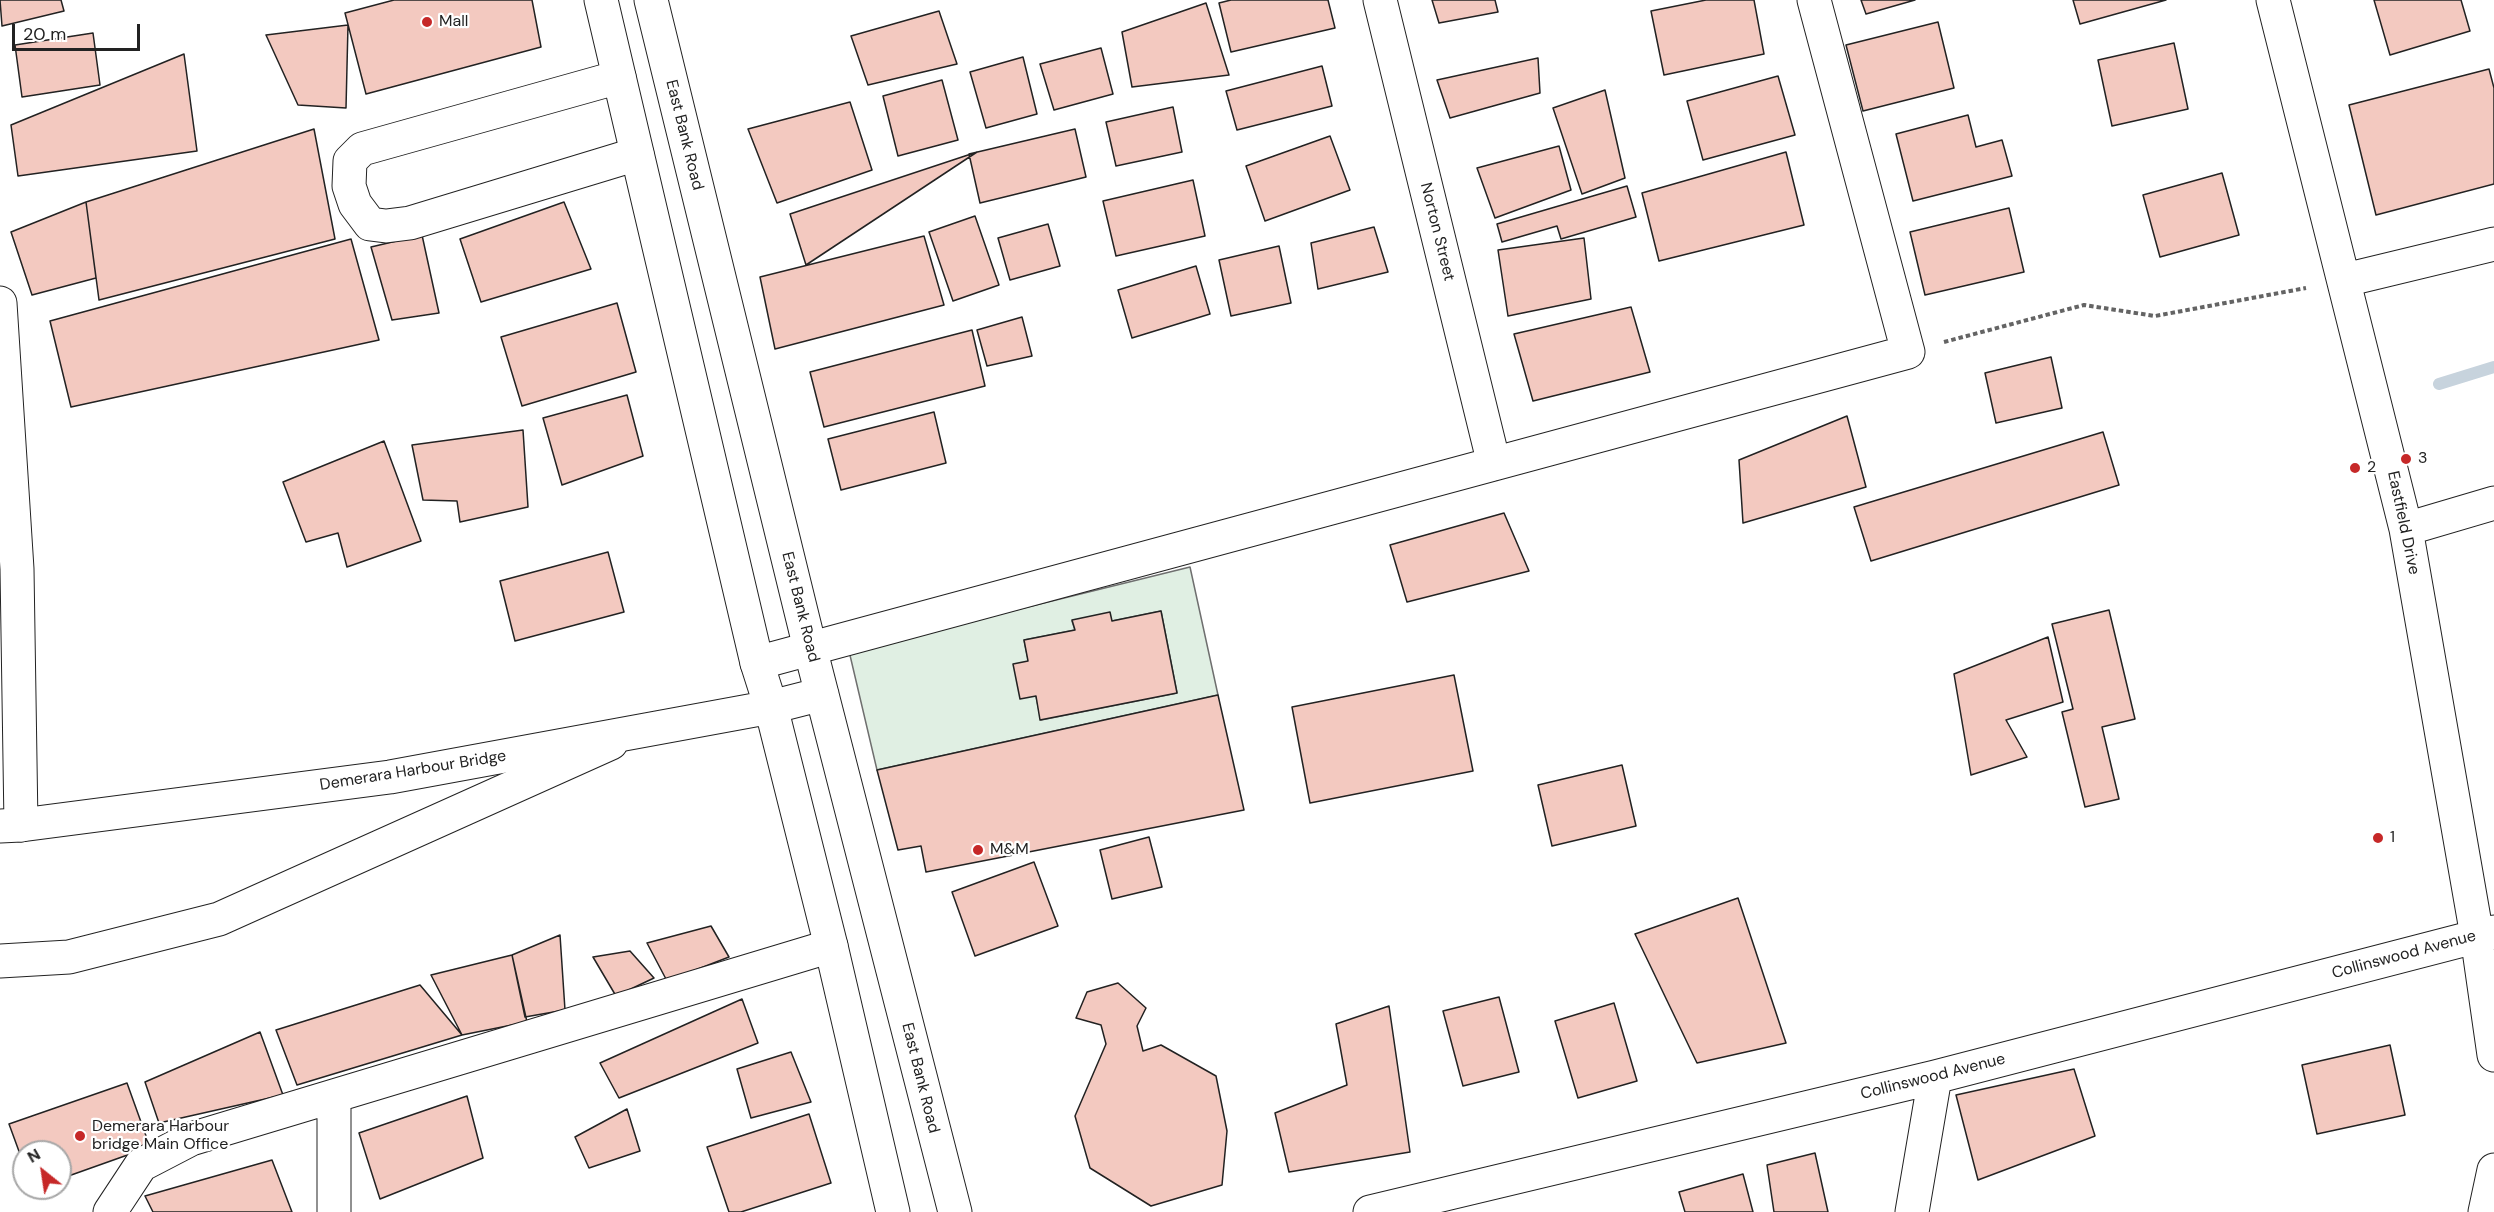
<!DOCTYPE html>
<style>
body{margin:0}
#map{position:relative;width:2494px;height:1212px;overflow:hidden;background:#fff;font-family:"DM Sans",sans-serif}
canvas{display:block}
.north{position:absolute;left:12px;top:1140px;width:60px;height:60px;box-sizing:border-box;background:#fff;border:2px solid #a7a7a7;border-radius:50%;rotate:330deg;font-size:16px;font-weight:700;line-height:24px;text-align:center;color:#222}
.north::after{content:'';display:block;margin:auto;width:21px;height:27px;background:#c62828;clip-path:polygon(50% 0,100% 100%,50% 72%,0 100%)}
.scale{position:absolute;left:12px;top:24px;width:128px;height:27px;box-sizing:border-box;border:3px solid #222;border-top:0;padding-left:8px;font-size:18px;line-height:21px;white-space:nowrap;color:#222;-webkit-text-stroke:4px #fff;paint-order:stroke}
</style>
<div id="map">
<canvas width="2494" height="1212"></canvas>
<div class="north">N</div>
<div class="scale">20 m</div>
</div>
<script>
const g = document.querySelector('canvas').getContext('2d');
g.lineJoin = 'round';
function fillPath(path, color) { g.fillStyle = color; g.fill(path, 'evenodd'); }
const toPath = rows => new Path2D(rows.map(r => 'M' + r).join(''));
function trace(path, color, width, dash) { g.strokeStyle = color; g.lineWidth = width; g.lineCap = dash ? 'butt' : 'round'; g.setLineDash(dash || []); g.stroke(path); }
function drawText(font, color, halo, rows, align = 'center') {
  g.font = font + ' "DM Sans",sans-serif'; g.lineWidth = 4.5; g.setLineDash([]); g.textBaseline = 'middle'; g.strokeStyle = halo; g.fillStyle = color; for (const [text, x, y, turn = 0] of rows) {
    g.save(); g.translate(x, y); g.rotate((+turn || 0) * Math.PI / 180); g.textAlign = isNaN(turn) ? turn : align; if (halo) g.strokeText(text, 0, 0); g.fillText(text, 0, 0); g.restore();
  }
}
const green = toPath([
 [1190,567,1218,695,877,770,849,651,1190,567],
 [1161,611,1177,693,1041,720,1024,640,1075,630,1072,621,1112,621,1161,611]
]);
fillPath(green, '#e0efe3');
trace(green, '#6f6f6f', 1.5);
trace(toPath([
 [2439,384,2494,367]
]), '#c7d3dd', 12);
const building = toPath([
 [0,0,61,0,64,11,2,26,0,0],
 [394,0,532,0,541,47,366,94,345,13,394,0],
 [1231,0,1328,0,1335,28,1231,52,1219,3,1231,0],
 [1432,0,1495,0,1498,12,1439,23,1432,0],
 [1706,0,1754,0,1764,54,1664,75,1651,11,1706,0],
 [1861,0,1915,0,1866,14,1861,0],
 [2073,0,2166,0,2080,24,2073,0],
 [2374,0,2461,0,2470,31,2390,55,2374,0],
 [1206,3,1229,75,1132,87,1122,32,1206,3],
 [939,11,957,64,868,85,851,36,939,11],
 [1938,22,1954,88,1863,111,1846,45,1938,22],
 [348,25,346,108,298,105,266,35,348,25],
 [93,33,100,85,22,97,15,45,93,33],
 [2174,43,2188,109,2112,126,2098,60,2174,43],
 [1101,48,1113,94,1054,110,1040,64,1101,48],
 [184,54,197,151,18,176,11,125,184,54],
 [1023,57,1037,114,986,128,970,72,1023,57],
 [1538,58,1540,93,1450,118,1437,80,1538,58],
 [1322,66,1332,106,1237,130,1226,91,1322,66],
 [2489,69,2494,88,2494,184,2376,215,2349,105,2489,69],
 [1778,76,1795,135,1703,160,1687,101,1778,76],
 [942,80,958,140,898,156,883,96,942,80],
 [1605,90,1625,178,1582,194,1553,108,1605,90],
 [850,102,872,170,777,203,748,129,850,102],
 [1173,107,1182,152,1116,166,1106,122,1173,107],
 [1968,115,1976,147,2002,140,2012,176,1913,201,1896,134,1968,115],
 [314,129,335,239,99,300,86,202,314,129],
 [1075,129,1086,177,980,203,969,154,1075,129],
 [1330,136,1350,190,1265,221,1246,166,1330,136],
 [1559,146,1571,190,1495,218,1477,168,1559,146],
 [977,152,806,265,790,214,977,152],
 [1786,152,1804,225,1659,261,1642,193,1786,152],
 [2222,173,2239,235,2160,257,2143,195,2222,173],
 [1193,180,1205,236,1116,256,1103,201,1193,180],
 [1627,186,1636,217,1561,239,1557,226,1502,242,1497,224,1627,186],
 [86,202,96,278,32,295,11,232,86,202],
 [564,202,591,269,481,302,460,239,564,202],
 [2009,208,2024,272,1925,295,1910,232,2009,208],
 [975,216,999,285,953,301,929,232,975,216],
 [1048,224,1060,266,1010,280,998,238,1048,224],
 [1374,227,1388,272,1318,289,1311,243,1374,227],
 [422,235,439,313,392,320,371,247,422,235],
 [924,236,944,305,775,349,760,277,924,236],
 [1584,238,1591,299,1508,316,1498,250,1584,238],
 [351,239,379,340,71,407,50,321,351,239],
 [1279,246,1291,303,1231,316,1219,260,1279,246],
 [1196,266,1210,314,1132,338,1118,290,1196,266],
 [617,303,636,372,522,406,501,337,617,303],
 [1631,307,1650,372,1533,401,1514,334,1631,307],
 [1022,317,1032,356,987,366,977,330,1022,317],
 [972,330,985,386,824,427,810,372,972,330],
 [2051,357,2062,408,1996,423,1985,373,2051,357],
 [627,395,643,456,562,485,543,418,627,395],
 [934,412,946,463,841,490,828,439,934,412],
 [1847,416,1866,487,1743,523,1739,460,1847,416],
 [523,430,528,507,460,522,457,501,423,500,412,445,523,430],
 [2103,432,2119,485,1871,561,1854,507,2103,432],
 [384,441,421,541,347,567,338,533,306,542,283,482,384,441],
 [1504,513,1529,571,1407,602,1390,545,1504,513],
 [608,552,624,612,515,641,500,581,608,552],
 [2109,610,2135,719,2102,727,2119,799,2085,807,2062,712,2073,709,2052,624,2109,610],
 [1161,611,1177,693,1040,720,1036,696,1020,699,1013,664,1028,661,1024,640,1075,630,1072,620,1110,612,1112,621,1161,611],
 [2048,637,2063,702,2006,720,2027,757,1971,775,1954,674,2048,637],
 [1454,675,1473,771,1310,803,1292,707,1454,675],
 [1218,695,1244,810,926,872,921,846,898,850,877,770,1218,695],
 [1622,765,1636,826,1552,846,1538,785,1622,765],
 [1149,837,1162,887,1112,899,1100,850,1149,837],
 [1034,862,1058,926,975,956,952,892,1034,862],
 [1738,898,1786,1043,1697,1063,1635,934,1738,898],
 [711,926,729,957,667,981,647,943,711,926],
 [560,935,565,1010,525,1017,512,955,560,935],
 [630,951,654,978,616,996,593,957,630,951],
 [512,955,527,1022,462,1035,431,975,512,955],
 [1118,983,1146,1008,1137,1026,1143,1051,1161,1045,1216,1076,1227,1131,1222,1185,1151,1206,1090,1168,1075,1116,1106,1044,1101,1025,1076,1018,1087,992,1118,983],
 [420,985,462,1035,297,1085,276,1030,420,985],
 [1499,997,1519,1072,1463,1086,1443,1011,1499,997],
 [742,999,758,1043,619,1098,600,1063,742,999],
 [1614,1003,1637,1081,1578,1098,1555,1021,1614,1003],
 [1389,1006,1410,1152,1289,1172,1275,1113,1347,1085,1336,1024,1389,1006],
 [260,1032,283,1095,159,1123,145,1082,260,1032],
 [2390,1045,2405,1115,2317,1134,2302,1065,2390,1045],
 [791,1052,811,1102,751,1118,737,1069,791,1052],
 [2074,1069,2095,1136,1978,1180,1956,1095,2074,1069],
 [127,1083,150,1147,60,1179,60,1152,24,1152,24,1165,9,1124,127,1083],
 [467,1096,483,1158,380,1199,359,1133,467,1096],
 [627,1109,640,1151,589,1168,575,1137,627,1109],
 [809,1114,831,1183,741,1212,729,1212,707,1147,809,1114],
 [1815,1153,1828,1212,1774,1212,1767,1165,1815,1153],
 [272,1160,292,1212,153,1212,145,1196,272,1160],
 [1743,1174,1753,1212,1685,1212,1679,1192,1743,1174]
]);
fillPath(building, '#f3c9c0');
trace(building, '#222', 1.5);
const minor = toPath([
 [1380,0,1494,464],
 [2273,0,2406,529,2477,936,2494,1055],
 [619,77,362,149,350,161,349,186,355,204,370,224,386,226,410,223,637,154],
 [2345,280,2494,244],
 [0,303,17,569,21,825],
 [2406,529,2494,503],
 [757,663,1908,352,1814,0],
 [0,961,69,957,219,919,611,743],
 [110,1212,141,1165,191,1139,831,946],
 [334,1212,334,1097],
 [1370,1212,1935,1077,2494,932],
 [1912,1212,1935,1077],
 [2485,1212,2494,1170]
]);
const major = toPath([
 [601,0,757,663,771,707,831,946,893,1212],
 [651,0,810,648,955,1212],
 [0,826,21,825,390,777,771,707,822,694]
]);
trace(minor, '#222', 35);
trace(major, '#222', 35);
trace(toPath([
 [1944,342,2084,305,2155,316,2306,288]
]), '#646464', 4, [4.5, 3]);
trace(minor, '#fff', 33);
trace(major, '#fff', 33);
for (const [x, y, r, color] of [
 [427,22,6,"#c62828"],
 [2406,459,6,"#c62828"],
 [2355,468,6,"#c62828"],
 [2378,838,6,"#c62828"],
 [978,850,6,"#c62828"],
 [80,1136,6,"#c62828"]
]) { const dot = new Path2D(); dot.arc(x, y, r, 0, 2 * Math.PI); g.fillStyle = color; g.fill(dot); trace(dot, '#fff', 2); }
drawText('16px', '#222', '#fff', [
 ["Mall",439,22],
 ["3",2418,459],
 ["2",2367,468],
 ["1",2390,838],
 ["M&M",990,850],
 ["Demerara Harbour",92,1127],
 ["bridge Main Office",92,1145]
], 'left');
drawText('16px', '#222', '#fff', [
 ["East Bank Road",684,135,76],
 ["Norton Street",1437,232,76],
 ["Eastfield Drive",2403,523,78],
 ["East Bank Road",800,607,76],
 ["Demerara Harbour Bridge",413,771,-9],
 ["Collinswood Avenue",2404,955,-15],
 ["Collinswood Avenue",1933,1077,-14],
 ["East Bank Road",920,1078,76]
]);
</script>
